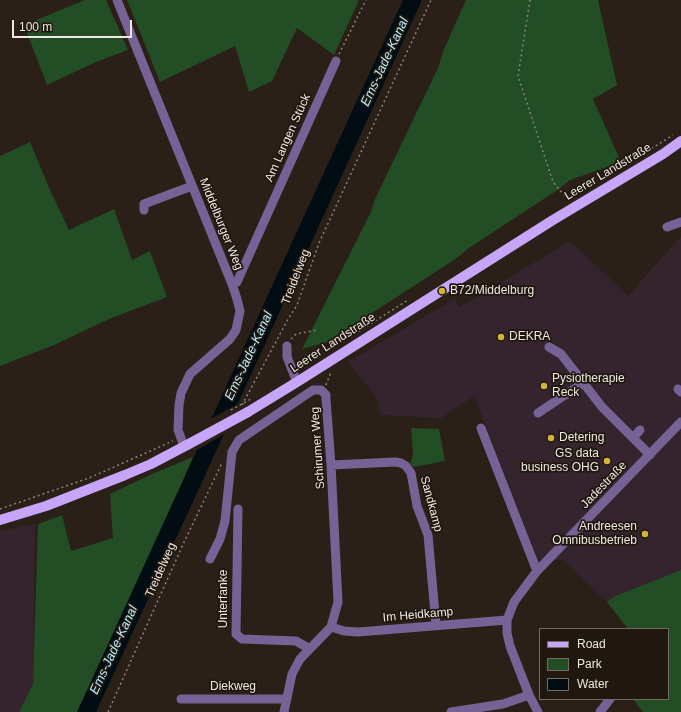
<!DOCTYPE html>
<meta charset="utf-8">
<style>
body{margin:0}
#map{position:relative;width:681px;height:712px;overflow:hidden;background:#2a2018;font-family:Helvetica,sans-serif}
canvas{display:block}
.legend{position:absolute;left:539px;top:628px;width:130px;height:72px;box-sizing:border-box;background:#20170f;border:1px solid #726b63;margin:0;padding:5px 7px;list-style:none;font-size:12px;color:#eee8e2}
.legend li{display:flex;align-items:center;gap:8px;height:20px}
.legend b{width:20px;border:1px solid #726b63}
.scale{position:absolute;left:12px;top:20px;width:120px;height:18px;box-sizing:border-box;border:2px solid #eee8e2;border-top:0;padding-left:5px;font-size:12px;line-height:14px;white-space:nowrap;color:#eee8e2;-webkit-text-stroke:3px #20170f;paint-order:stroke}
</style>
<div id="map">
<canvas width="681" height="712"></canvas>
<ul class="legend">
<li><b style="height:5px;background:#c7a6f9"></b>Road</li>
<li><b style="height:11px;background:#224d25"></b>Park</li>
<li><b style="height:11px;background:#010d12"></b>Water</li>
</ul>
<div class="scale">100 m</div>
</div>
<script>
const g = document.querySelector('canvas').getContext('2d');
g.lineJoin = 'round';
function fillPath(path, color) { g.fillStyle = color; g.fill(path, 'evenodd'); }
const toPath = rows => new Path2D(rows.map(r => 'M' + r).join(''));
function trace(path, color, width, dash) { g.strokeStyle = color; g.lineWidth = width; g.lineCap = dash ? 'butt' : 'round'; g.setLineDash(dash || []); g.stroke(path); }
function drawText(font, color, halo, rows, align = 'center') {
  g.font = font + ' Helvetica,sans-serif'; g.lineWidth = 3.5; g.setLineDash([]); g.textBaseline = 'middle'; g.strokeStyle = halo; g.fillStyle = color; for (const [text, x, y, turn = 0] of rows) {
    g.save(); g.translate(x, y); g.rotate((+turn || 0) * Math.PI / 180); g.textAlign = isNaN(turn) ? turn : align; if (halo) g.strokeText(text, 0, 0); g.fillText(text, 0, 0); g.restore();
  }
}
fillPath(toPath([
 [681,236,681,570,615,596,607,602,563,560,538,559,474,396,441,418,381,415,376,397,348,362,454,299,460,307,570,241,628,296],
 [35,524,33,684,19,712,0,712,0,531]
]), '#35242d');
fillPath(toPath([
 [85,0,106,0,128,50,96,62,47,85,24,25],
 [127,0,359,0,334,55,297,28,272,81,249,92,235,46,160,82],
 [466,0,598,0,617,85,593,99,621,162,570,180,559,189,469,248,454,260,327,342,302,349,371,212,375,199,438,68,444,49],
 [30,142,50,190,69,230,114,209,132,260,150,251,167,297,109,319,54,345,0,366,0,156],
 [411,428,439,429,445,461,414,467,410,464,413,455],
 [193,457,182,483,78,712,19,712,33,684,38,524,62,515,71,551,113,538,110,494,152,474],
 [681,570,681,712,643,712,633,699,668,699,668,629,628,629,607,602,615,596]
]), '#224d25');
fillPath(toPath([
 [403,0,422,0,202,482,96,712,77,712]
]), '#010d12');
fillPath(toPath([
 [241,402,226,433,195,451,209,420]
]), '#2a2018');
trace(toPath([
 [530,0,518,76,553,182,568,200],
 [339,54,366,0],
 [605,178,673,135],
 [350,337,408,300],
 [291,339,296,334,317,330],
 [326,385,331,372],
 [242,405,287,321,297,305,319,243,431,0],
 [0,509,89,478,173,441],
 [108,712,185,540,222,463]
]), '#8b837c', 1.5, [2, 3]);
trace(toPath([
 [117,0,232,284,237,299,240,311,236,330,230,339,190,374,181,393,179,405,178,430,184,446],
 [144,210,144,204,192,186],
 [667,227,681,222],
 [232,284,237,282,336,61],
 [287,346,287,357,297,382],
 [549,347,561,354,602,407,650,455],
 [678,389,681,392],
 [538,413,583,383],
 [481,428,537,571],
 [633,438,640,430],
 [331,465,395,462,401,463,406,466,411,473,417,506,428,535,436,625],
 [238,509,236,634,242,639,296,641,310,649],
 [210,559,220,539,225,521,232,452,239,440,313,390,321,390,326,395,326,399,331,465,338,602,331,627,300,659,292,674,284,712],
 [331,627,344,631,358,632,507,620],
 [181,699,287,699],
 [451,712,503,704,529,695],
 [538,712,529,695,510,646,507,633,507,620,514,602,537,571,681,422],
 [600,712,610,699]
]), '#766294', 9);
trace(toPath([
 [248,412,297,382,553,220,663,154,681,141],
 [0,520,46,506,125,475,151,464,187,445]
]), '#c7a6f9', 10);
trace(toPath([
 [231,410,251,399]
]), '#8b837c', 1.5, [2, 3]);
trace(toPath([
 [187,445,248,412]
]), '#c7a6f9', 10);
for (const [x, y, r, color] of [
 [442,291,4,"#d3b635"],
 [501,337,4,"#d3b635"],
 [544,386,4,"#d3b635"],
 [551,438,4,"#d3b635"],
 [607,461,4,"#d3b635"],
 [645,534,4,"#d3b635"]
]) { const dot = new Path2D(); dot.arc(x, y, r, 0, 2 * Math.PI); g.fillStyle = color; g.fill(dot); trace(dot, '#20170f', 1.5); }
drawText('12px', '#eee8e2', '#20170f', [
 ["Am Langen Stück",288,138,-66],
 ["Leerer Landstraße",608,172,-31],
 ["Middelburger Weg",221,224,68],
 ["Treidelweg",296,277,-69],
 ["Leerer Landstraße",333,343,-33],
 ["Schirumer Weg",318,448,-94],
 ["Jadestraße",604,485,-46],
 ["Sandkamp",431,504,75],
 ["Treidelweg",161,570,-66],
 ["Unterfanke",224,599,-90],
 ["Im Heidkamp",418,615,-5],
 ["Diekweg",233,687]
]);
drawText('12px', '#eee8e2', '#20170f', [
 ["B72/Middelburg",450,291],
 ["DEKRA",509,337],
 ["Pysiotherapie",552,379],
 ["Reck",552,393],
 ["Detering",559,438],
 ["GS data",599,454,"right"],
 ["business OHG",599,468,"right"],
 ["Andreesen",637,527,"right"],
 ["Omnibusbetrieb",637,541,"right"]
], 'left');
drawText('italic 13px', '#b7ebfd', '#20170f', [
 ["Ems-Jade-Kanal",385,62,-65],
 ["Ems-Jade-Kanal",249,356,-65],
 ["Ems-Jade-Kanal",114,650,-65]
]);
</script>
